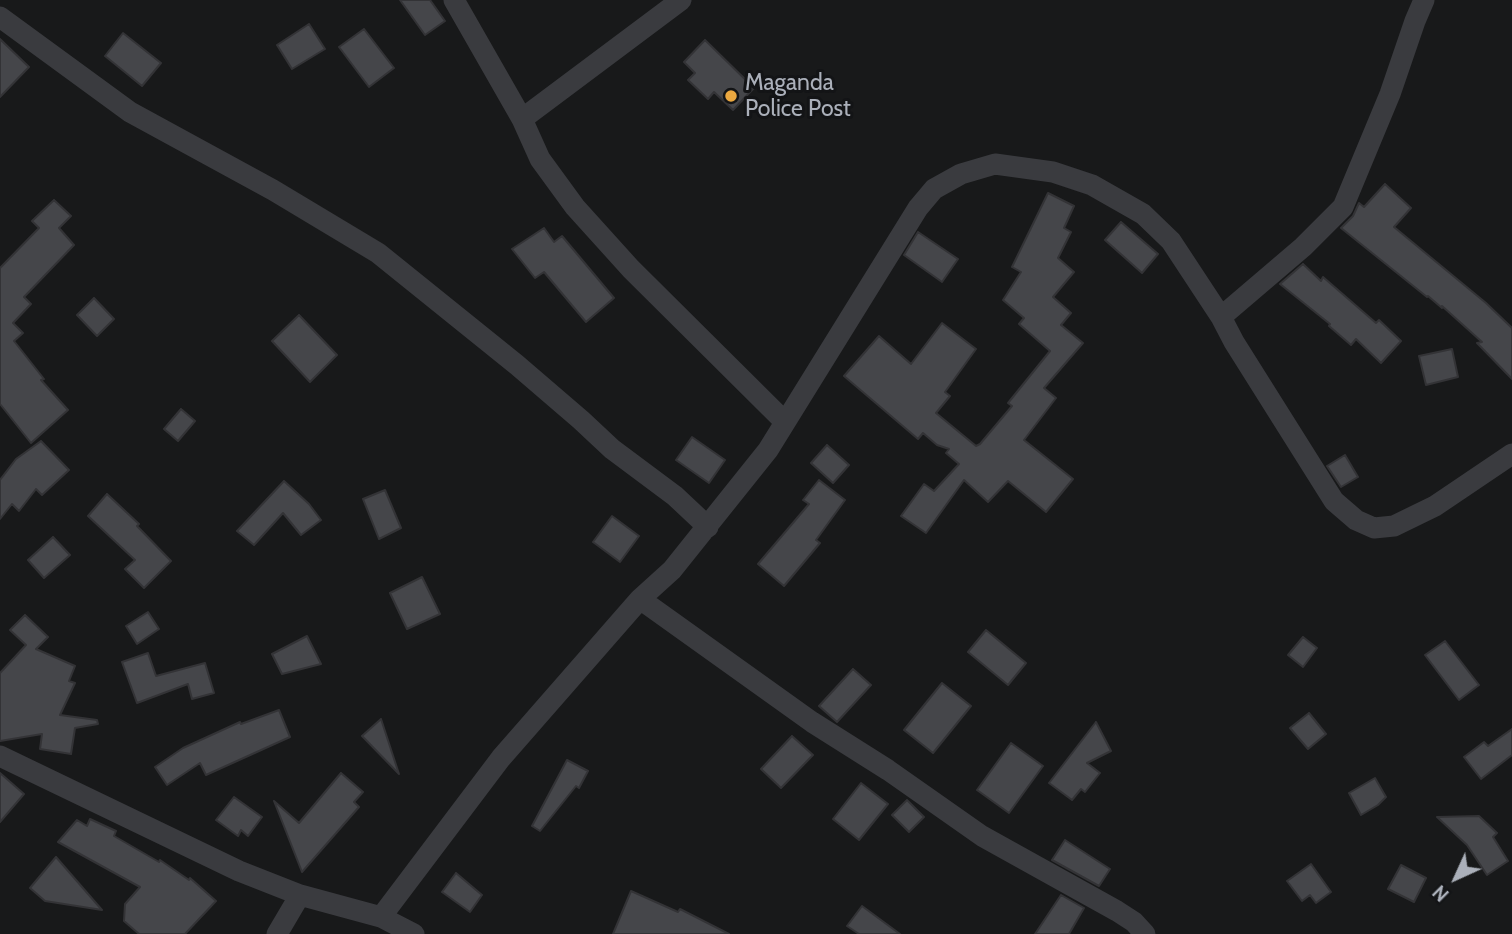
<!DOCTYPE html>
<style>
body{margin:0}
#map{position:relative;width:1512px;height:934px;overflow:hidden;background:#18191a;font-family:Cabin,sans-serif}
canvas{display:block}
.north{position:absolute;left:1421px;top:843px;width:70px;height:70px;-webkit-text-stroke:5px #131416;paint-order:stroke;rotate:225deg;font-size:19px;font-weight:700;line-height:28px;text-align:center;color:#abb0ba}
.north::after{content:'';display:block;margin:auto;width:24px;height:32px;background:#abb0ba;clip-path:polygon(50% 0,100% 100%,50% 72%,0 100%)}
</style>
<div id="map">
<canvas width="1512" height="934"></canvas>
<div class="north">N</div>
</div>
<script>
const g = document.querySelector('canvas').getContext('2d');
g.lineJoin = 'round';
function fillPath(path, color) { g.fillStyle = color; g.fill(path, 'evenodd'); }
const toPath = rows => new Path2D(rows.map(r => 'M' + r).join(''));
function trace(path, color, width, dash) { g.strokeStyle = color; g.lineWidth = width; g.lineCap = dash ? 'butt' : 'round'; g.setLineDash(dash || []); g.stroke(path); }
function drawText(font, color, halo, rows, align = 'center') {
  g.font = font + ' Cabin,sans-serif'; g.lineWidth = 6; g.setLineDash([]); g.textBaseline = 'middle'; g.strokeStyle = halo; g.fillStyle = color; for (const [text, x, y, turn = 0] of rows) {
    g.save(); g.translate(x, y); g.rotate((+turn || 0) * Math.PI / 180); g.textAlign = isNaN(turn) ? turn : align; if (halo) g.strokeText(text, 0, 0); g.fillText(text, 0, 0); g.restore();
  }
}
const building = toPath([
 [400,0,430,0,445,21,425,35,400,0],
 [309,24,325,49,292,69,277,45,309,24],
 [364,29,394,68,369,87,339,47,364,29],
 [123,33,161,63,142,86,105,56,123,33],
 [0,39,29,67,0,97,0,39],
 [705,40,754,88,733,110,714,92,708,99,688,80,695,73,684,62,705,40],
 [1385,184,1411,208,1394,227,1486,303,1512,328,1512,379,1477,343,1482,342,1442,306,1442,308,1428,296,1427,297,1341,228,1353,216,1359,203,1364,207,1385,184],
 [1048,193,1074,206,1064,228,1071,232,1058,258,1074,272,1053,297,1071,313,1061,325,1083,343,1044,388,1056,398,1024,440,1073,479,1046,512,1008,481,988,502,964,480,926,533,901,516,924,484,934,491,959,464,946,453,949,449,937,445,923,433,918,439,844,376,879,336,911,364,942,323,976,349,945,392,950,396,936,413,976,446,980,444,1012,406,1008,403,1050,351,1019,324,1024,318,1003,300,1021,272,1012,267,1048,193],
 [54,200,71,216,59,228,74,245,24,297,31,304,13,323,23,333,14,341,44,379,41,380,68,410,31,443,0,404,0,268,39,228,32,221,54,200],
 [1121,222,1158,254,1142,273,1105,240,1121,222],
 [544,228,554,242,562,236,614,298,586,322,544,272,535,278,512,249,544,228],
 [918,232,958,259,942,282,904,255,918,232],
 [1303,264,1321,281,1323,277,1376,323,1379,320,1401,341,1381,363,1356,339,1351,345,1329,326,1330,324,1280,284,1303,264],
 [94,298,114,319,97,336,77,315,94,298],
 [299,315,337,355,310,382,272,341,299,315],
 [1452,349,1458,377,1426,385,1419,356,1452,349],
 [181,409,195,421,178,441,164,429,181,409],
 [692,437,725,460,709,483,676,460,692,437],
 [41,441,69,470,42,495,36,489,19,511,12,504,0,519,0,480,16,459,41,441],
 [827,445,849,465,833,483,811,463,827,445],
 [1345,455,1358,477,1341,487,1327,466,1345,455],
 [819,480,845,500,816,540,820,543,784,586,758,564,809,504,803,500,819,480],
 [284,481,309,504,321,520,301,535,283,513,254,545,237,531,284,481],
 [385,490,401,528,379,539,363,499,385,490],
 [107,494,139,524,137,526,171,561,144,588,125,569,135,560,88,516,107,494],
 [612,516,639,536,620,562,593,542,612,516],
 [53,537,70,555,44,578,28,560,53,537],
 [422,577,440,614,407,629,390,593,422,577],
 [148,612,159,629,137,644,126,626,148,612],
 [25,615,48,637,36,649,75,666,69,681,75,683,60,715,97,720,98,724,75,728,71,754,40,749,42,734,0,741,0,673,26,645,10,630,25,615],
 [986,630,1026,663,1008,685,968,652,986,630],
 [307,636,321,664,282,674,272,654,307,636],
 [1303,637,1317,648,1303,667,1288,655,1303,637],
 [1445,641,1479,685,1459,700,1425,655,1445,641],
 [148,653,156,676,205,663,214,693,192,699,188,684,137,703,122,662,148,653],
 [853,669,871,685,837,722,819,706,853,669],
 [942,683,971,706,933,753,904,730,942,683],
 [279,710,290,737,206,775,200,763,167,785,155,767,183,748,240,722,241,724,279,710],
 [1309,713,1326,734,1308,749,1290,728,1309,713],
 [381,719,399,774,362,736,381,719],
 [1096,722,1111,751,1087,763,1100,773,1085,792,1081,789,1072,800,1049,783,1096,722],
 [1512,729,1512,755,1481,779,1464,757,1484,742,1488,746,1512,729],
 [792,736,813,755,781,788,761,769,792,736],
 [1011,743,1043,766,1009,813,977,790,1011,743],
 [567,760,588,771,579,788,576,786,540,831,532,826,567,760],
 [0,773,24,794,0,822,0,773],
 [341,773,363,792,354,802,359,807,302,872,274,801,299,823,341,773],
 [1375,778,1386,797,1378,805,1361,815,1349,793,1375,778],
 [861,783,888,804,859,840,833,819,861,783],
 [234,797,262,817,248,836,241,830,238,836,216,820,234,797],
 [907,800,924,817,909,832,892,815,907,800],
 [1479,816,1497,833,1493,837,1508,861,1487,875,1467,845,1437,817,1479,816],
 [90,819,116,831,114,836,159,862,160,860,189,880,190,878,216,901,185,934,139,934,124,921,125,904,140,887,58,842,77,820,87,826,90,819],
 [1065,840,1110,869,1099,886,1052,860,1065,840],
 [56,857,102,910,45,901,30,888,56,857],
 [1311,864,1331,892,1316,903,1310,895,1302,901,1287,881,1311,864],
 [1401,865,1426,878,1414,902,1388,889,1401,865],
 [456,873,482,895,470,912,442,892,456,873],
 [631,891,678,912,680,909,729,934,613,934,631,891],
 [1061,895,1084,908,1069,934,1035,934,1061,895],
 [862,906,900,934,859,934,847,926,862,906]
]);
fillPath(building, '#45464a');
trace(building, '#333336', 2);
trace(toPath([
 [454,0,522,119,540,159,575,207,631,269,785,422],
 [0,17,130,112,273,190,378,253,517,365,581,420,612,449,675,496,708,527],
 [522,119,681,0],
 [1221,317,1303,247,1343,207,1390,94,1415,21,1424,0],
 [640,599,812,722,888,770,982,836,1117,911,1134,922,1145,934],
 [0,756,239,871,300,895,381,917,414,934],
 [381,917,501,758,640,599,672,570,768,450,918,208,934,189,961,174,995,164,1053,172,1092,185,1143,214,1171,241,1221,317,1234,342,1334,501,1356,520,1374,528,1394,526,1435,506,1512,454],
 [277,934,300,895]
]), '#3a3b3f', 21);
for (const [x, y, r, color] of [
 [731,96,7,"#eba840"]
]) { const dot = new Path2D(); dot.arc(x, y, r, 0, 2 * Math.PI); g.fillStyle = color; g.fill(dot); trace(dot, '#131416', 2.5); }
drawText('23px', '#abb0ba', '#131416', [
 ["Maganda",745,83],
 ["Police Post",745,109]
], 'left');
</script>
